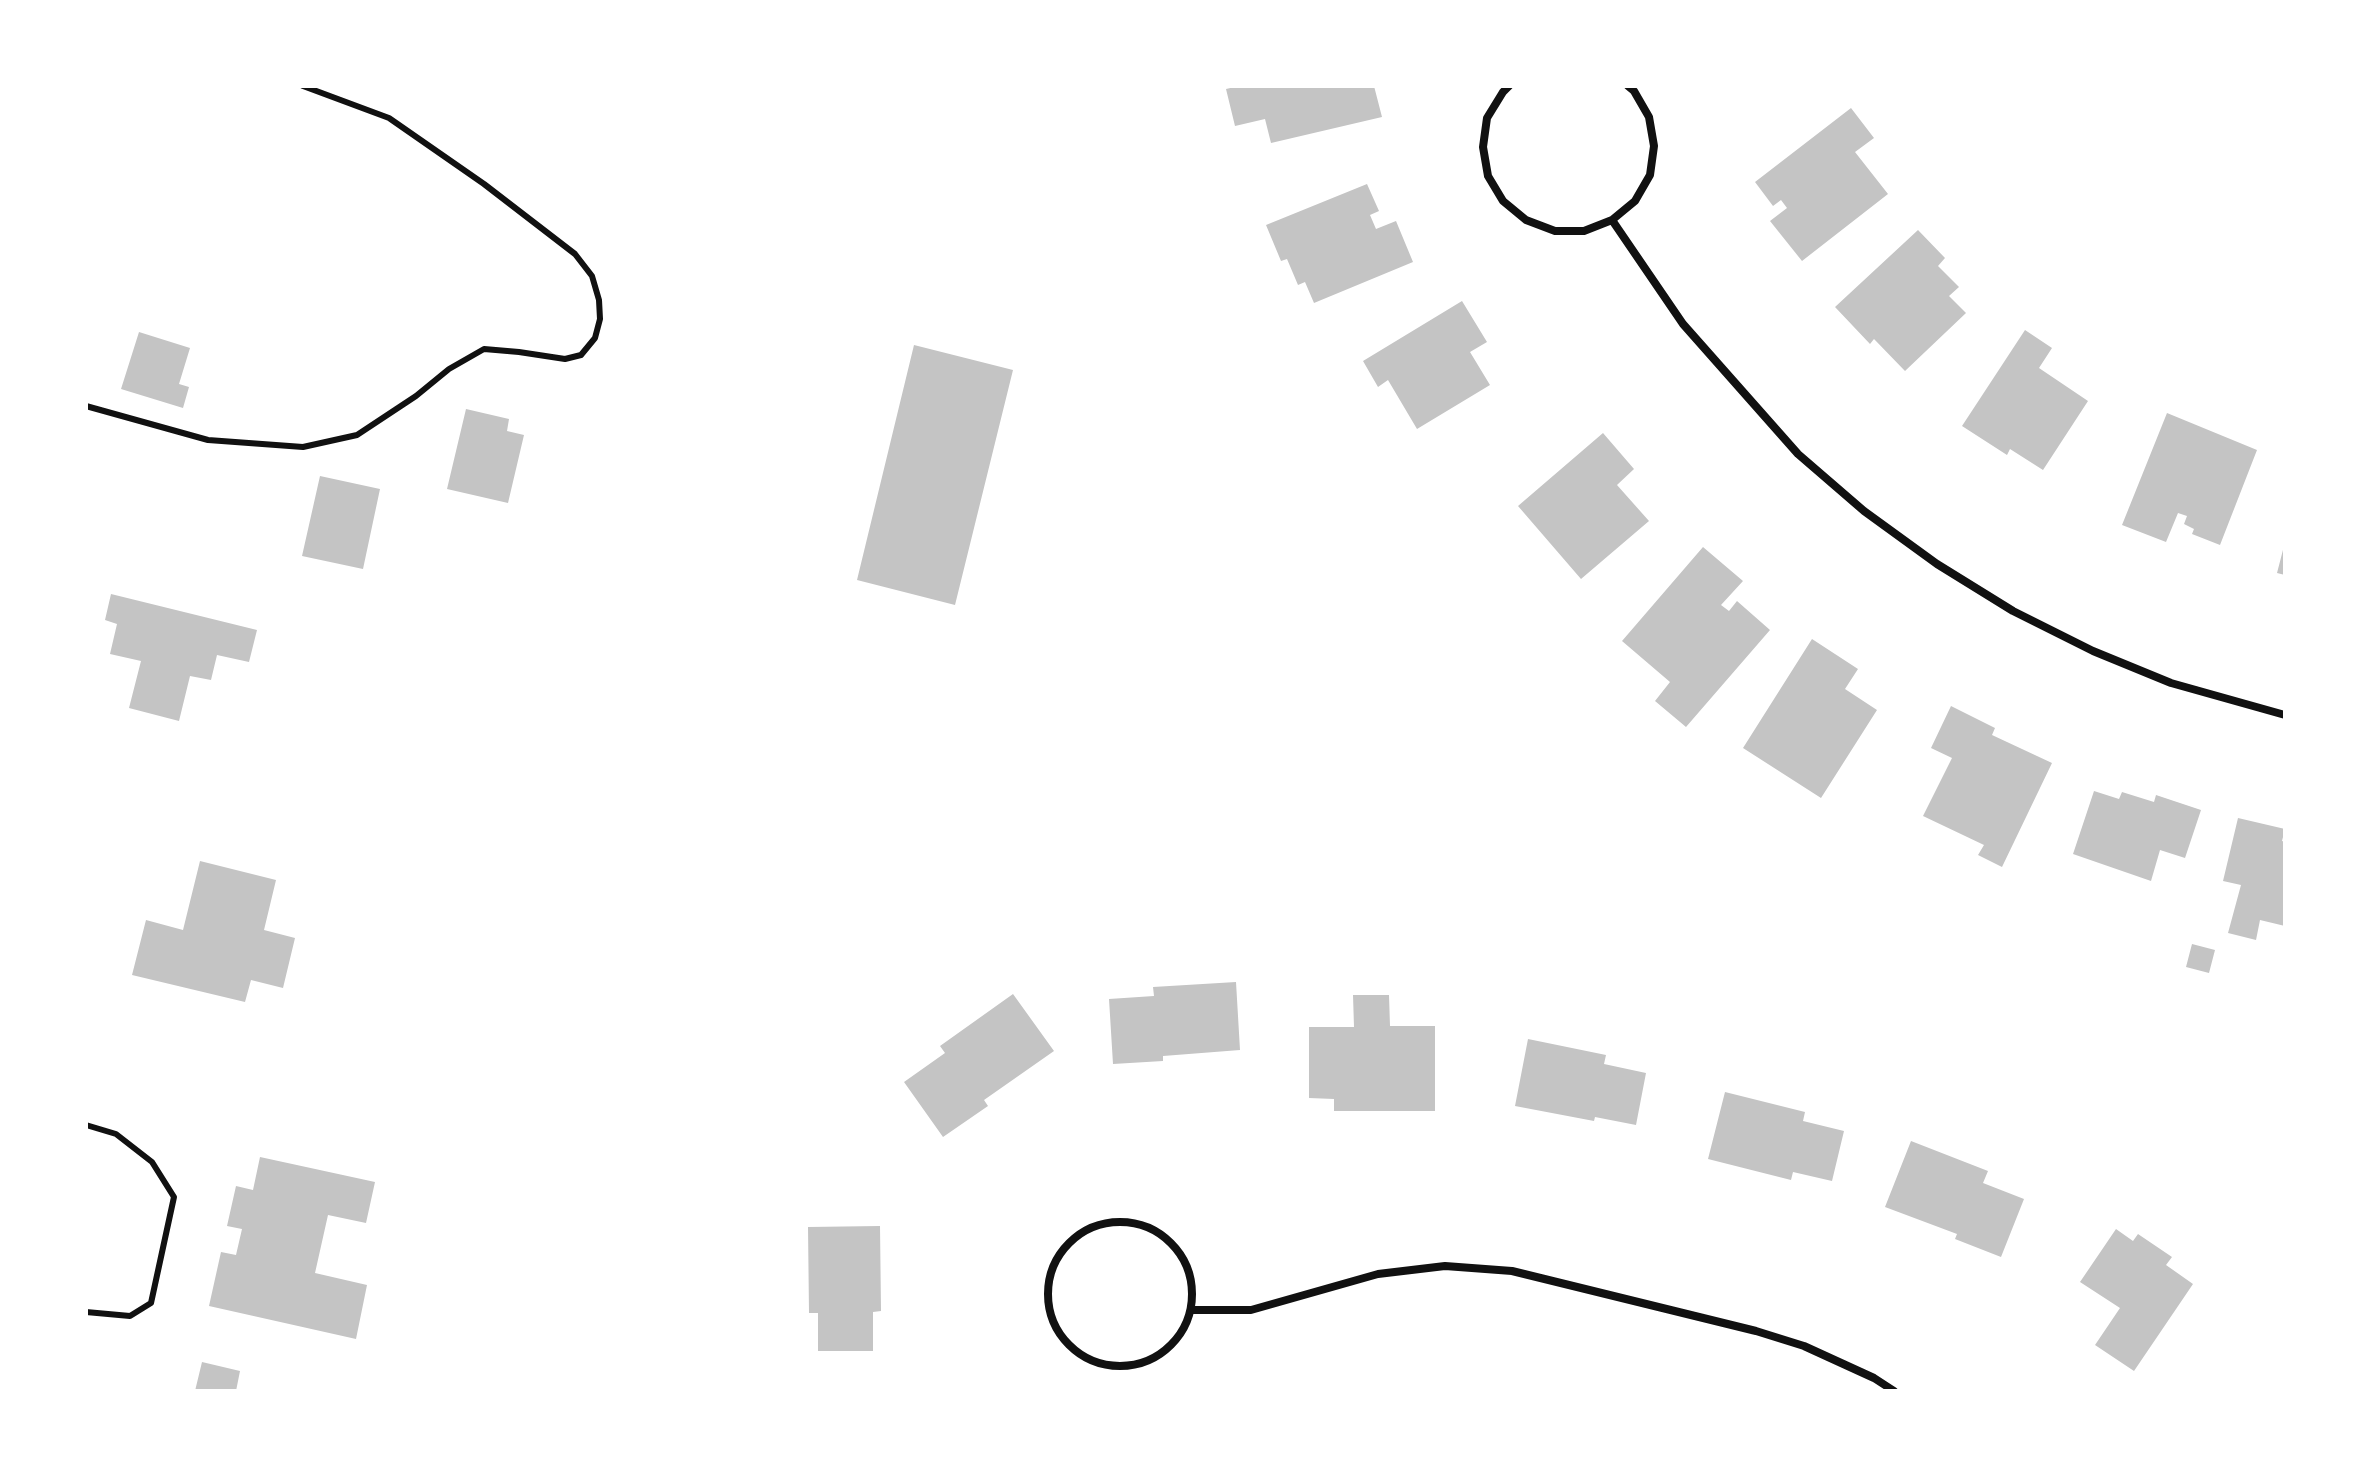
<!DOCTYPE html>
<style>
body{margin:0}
#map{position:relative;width:2371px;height:1477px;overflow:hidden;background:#fff;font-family:Cabin,sans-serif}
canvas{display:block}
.frame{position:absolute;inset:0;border:88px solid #fff;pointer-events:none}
</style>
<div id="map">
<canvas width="2371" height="1477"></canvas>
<div class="frame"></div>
</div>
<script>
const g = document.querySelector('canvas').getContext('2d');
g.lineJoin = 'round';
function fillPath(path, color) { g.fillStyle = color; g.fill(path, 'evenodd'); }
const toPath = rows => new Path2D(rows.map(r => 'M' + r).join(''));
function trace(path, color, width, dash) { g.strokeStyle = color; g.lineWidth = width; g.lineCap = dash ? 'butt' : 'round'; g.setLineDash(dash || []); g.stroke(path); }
fillPath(toPath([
 [1239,86,1374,86,1382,117,1271,143,1265,119,1235,126,1226,89],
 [1851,108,1874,138,1855,152,1888,194,1802,261,1770,221,1787,208,1781,200,1773,206,1755,182],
 [1367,184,1379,211,1370,215,1376,229,1396,221,1413,262,1314,303,1305,282,1298,285,1287,259,1281,261,1266,225],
 [1918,230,1945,258,1938,266,1959,287,1949,296,1966,313,1905,371,1874,339,1870,344,1835,307],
 [1462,301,1487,342,1470,352,1490,385,1417,429,1388,380,1378,387,1363,361],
 [2025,330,2052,348,2039,368,2088,401,2043,470,2010,449,2007,455,1962,426],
 [139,332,190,348,179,384,189,387,183,408,121,389],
 [914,345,1013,370,955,605,857,580],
 [466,409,509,419,507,431,524,435,508,503,447,489],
 [2167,413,2257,450,2220,545,2192,534,2194,529,2184,524,2187,516,2178,513,2166,542,2122,525],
 [1603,433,1634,469,1617,485,1649,521,1581,579,1518,506],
 [320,476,380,489,363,569,302,556],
 [2284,546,2285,546,2285,575,2277,573],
 [1703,547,1743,581,1721,605,1729,611,1737,601,1770,630,1686,727,1655,701,1670,682,1622,641],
 [111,594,257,630,249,662,217,655,211,680,190,676,179,721,129,708,141,661,110,654,117,624,105,620],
 [1812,639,1858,669,1845,689,1877,710,1821,798,1743,748],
 [1951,706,1995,728,1992,735,2052,763,2002,867,1978,855,1984,845,1923,816,1952,758,1931,748],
 [2094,791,2119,799,2122,792,2154,802,2156,795,2201,810,2185,858,2160,850,2151,881,2073,854],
 [2238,818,2285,829,2282,841,2285,842,2285,926,2260,920,2256,940,2228,933,2241,885,2223,881],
 [200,861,276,880,264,930,295,938,283,988,251,980,245,1002,132,975,146,920,183,930],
 [2192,944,2215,950,2209,973,2186,967],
 [1236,982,1240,1050,1163,1056,1163,1061,1113,1064,1109,999,1154,996,1153,987],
 [1013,994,1054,1051,984,1100,988,1106,943,1137,904,1082,945,1053,940,1046],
 [1353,995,1389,995,1390,1026,1435,1026,1435,1111,1334,1111,1334,1099,1309,1098,1309,1027,1354,1027],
 [1528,1039,1606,1055,1604,1064,1646,1073,1636,1125,1595,1117,1594,1121,1515,1106],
 [1725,1092,1805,1112,1803,1121,1844,1131,1832,1181,1793,1172,1791,1180,1708,1159],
 [1911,1141,1988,1171,1983,1183,2024,1199,2001,1257,1955,1239,1957,1234,1885,1207],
 [260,1157,375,1182,366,1223,328,1215,315,1273,367,1285,356,1339,209,1306,221,1252,236,1255,242,1229,227,1226,236,1186,253,1190],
 [880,1226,881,1311,873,1312,873,1351,818,1351,818,1313,809,1313,808,1227],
 [2116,1229,2133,1241,2138,1234,2172,1257,2166,1265,2193,1284,2134,1371,2095,1345,2120,1308,2080,1282],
 [202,1362,240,1371,236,1391,195,1391]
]), '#c4c4c4');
trace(toPath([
 [86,406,208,440,303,447,357,435,416,396,449,369,484,349,519,352,565,359,581,355,595,338,600,319,599,300,592,276,575,254,484,184,389,118,303,86],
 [86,1125,116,1134,152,1162,174,1197,151,1303,130,1316,86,1312]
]), '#111', 6);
trace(toPath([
 [1509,86,1503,92,1487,118,1483,147,1488,176,1503,201,1526,220,1555,231,1584,231,1612,220,1635,201,1650,175,1654,146,1649,117,1634,91,1628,86],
 [1612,220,1683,324,1798,454,1864,511,1937,564,2013,611,2093,651,2171,683,2285,715],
 '1048 1294a72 72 0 1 1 144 0a72 72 0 1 1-144 0Z',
 [1191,1310,1251,1310,1378,1274,1445,1266,1512,1271,1756,1331,1804,1346,1874,1378,1894,1391]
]), '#111', 8);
</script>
